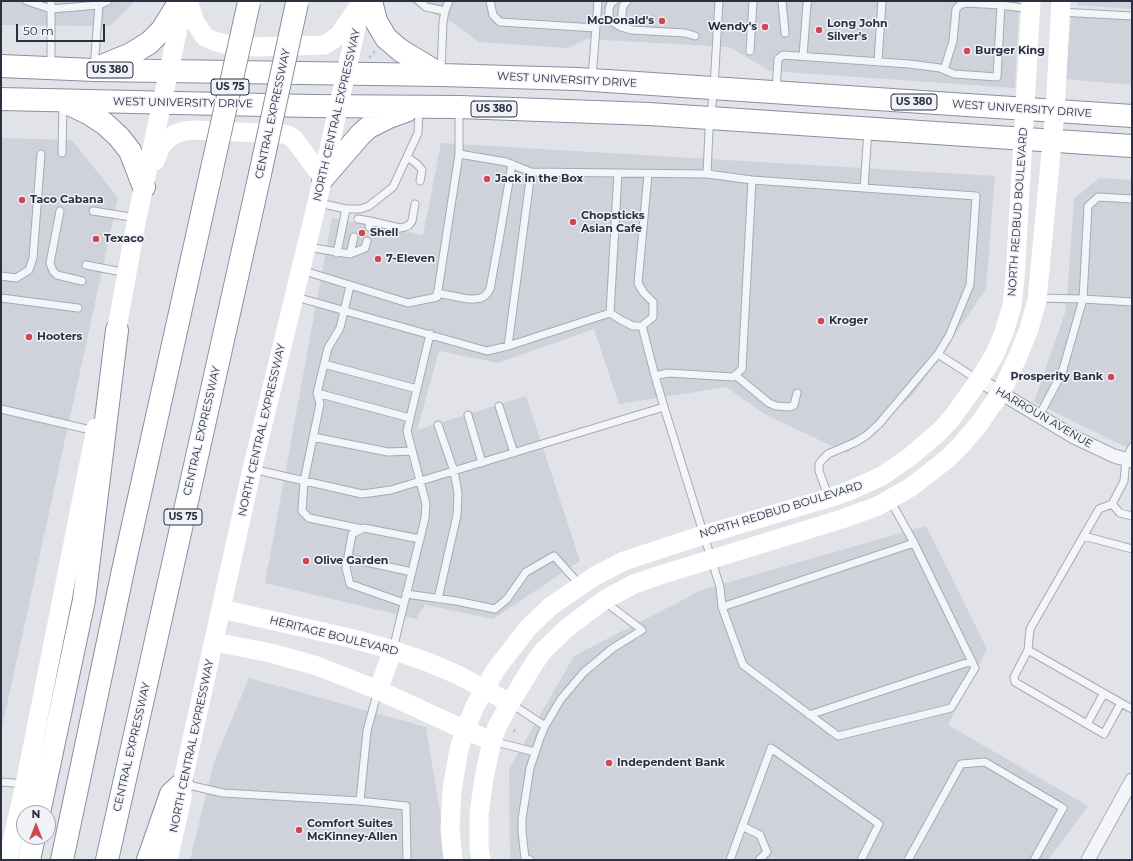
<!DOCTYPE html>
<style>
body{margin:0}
#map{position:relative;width:1133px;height:861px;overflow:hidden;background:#e1e3e9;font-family:Montserrat,sans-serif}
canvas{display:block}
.frame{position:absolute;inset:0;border:2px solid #2a3041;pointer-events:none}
.north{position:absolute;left:16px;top:805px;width:40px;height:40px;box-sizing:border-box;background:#f0f2f7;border:1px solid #a1a4ae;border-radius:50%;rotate:0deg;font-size:11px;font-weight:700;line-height:16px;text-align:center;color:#2a3041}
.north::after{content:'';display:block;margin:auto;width:14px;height:18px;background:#cb4950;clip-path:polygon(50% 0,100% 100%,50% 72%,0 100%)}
.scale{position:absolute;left:16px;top:24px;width:89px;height:18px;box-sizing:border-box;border:2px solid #2a3041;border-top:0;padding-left:5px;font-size:12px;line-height:14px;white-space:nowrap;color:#2a3041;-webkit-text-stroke:3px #f0f2f7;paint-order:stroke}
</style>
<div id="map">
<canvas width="1133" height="861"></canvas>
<div class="frame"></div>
<div class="north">N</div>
<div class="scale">50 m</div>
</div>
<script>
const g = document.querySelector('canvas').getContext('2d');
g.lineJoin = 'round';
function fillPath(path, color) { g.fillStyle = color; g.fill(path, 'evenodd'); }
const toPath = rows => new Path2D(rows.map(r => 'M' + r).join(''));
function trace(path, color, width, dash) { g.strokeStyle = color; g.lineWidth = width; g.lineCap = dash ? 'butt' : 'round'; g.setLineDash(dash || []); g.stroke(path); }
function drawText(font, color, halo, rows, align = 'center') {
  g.font = font + ' Montserrat,sans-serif'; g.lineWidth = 3; g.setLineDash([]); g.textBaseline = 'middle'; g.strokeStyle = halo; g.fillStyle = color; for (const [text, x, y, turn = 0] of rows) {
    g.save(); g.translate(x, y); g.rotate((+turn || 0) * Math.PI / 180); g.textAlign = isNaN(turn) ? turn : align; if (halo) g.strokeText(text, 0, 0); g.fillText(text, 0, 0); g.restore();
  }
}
fillPath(toPath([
 [1,1,135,1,110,26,1,25],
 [407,1,1019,1,1015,88,770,71,729,47,586,39,568,48,479,42,455,24],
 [1078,1,1132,1,1132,9,1077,5],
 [1072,9,1132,13,1132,85,1065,79],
 [1,138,72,140,118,198,1,732],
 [441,143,995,176,986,289,914,394,847,453,766,415,726,387,619,404,594,329,498,363,439,351,417,430,526,396,580,561,493,619,425,605,416,619,265,583,332,218,423,235],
 [1099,178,1132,180,1132,450,1034,402,1066,310,1074,199],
 [926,526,987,649,948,725,1088,806,1048,860,510,860,509,769,574,656,702,590],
 [249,678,426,727,448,860,190,860,214,762]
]), '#cfd2db');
const lane = toPath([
 [27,1,51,9,99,5,94,67],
 [51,1,51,67],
 [419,1,426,7,445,11],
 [490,1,493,15,500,22,596,28],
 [614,1,611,3,609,9,609,17,614,23,621,27,632,30,685,33,695,36],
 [782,1,785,33],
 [99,5,108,1],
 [1060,12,1132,16],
 [626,28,622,19,622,12,623,6,627,1],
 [750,51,753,1],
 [803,56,807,4,808,1],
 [878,62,882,1],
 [944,70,953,41,956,9,960,5,966,3,1001,5],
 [441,71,443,22,445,11,449,1],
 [592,78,598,1],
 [776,90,778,59,783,55,909,64,940,68,954,74,997,77,1001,5,1030,9],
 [459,110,459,154,506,162,531,172,707,174,709,131,714,87,719,1],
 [62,153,63,103],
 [407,157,417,164,422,170,420,181],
 [618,173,610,313,621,320,633,326,642,326,653,317,653,302,643,292,638,283,648,174],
 [707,174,752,180],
 [864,188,868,130],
 [319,203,346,209,360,209,369,206,393,187,418,133,419,109],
 [60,211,50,263,51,266,53,271,57,275,82,281],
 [93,211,137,218],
 [358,219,370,221,369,227],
 [370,221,400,228,405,227,409,225,412,221,415,204],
 [307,247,350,254,354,237],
 [337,253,346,209],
 [350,254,365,248,367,241],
 [86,265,127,273],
 [301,270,408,303,437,297,459,154],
 [1,276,16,278,29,270,33,258,41,154],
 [350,286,340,328,328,348,317,393,320,404,304,481,302,511,309,518,362,529],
 [437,293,468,299,475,299,481,298,486,295,490,289,499,240,512,164],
 [296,297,487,351,508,346,531,172],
 [1,298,78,308],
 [1037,298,1083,299,1132,302],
 [642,326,655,376],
 [508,346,610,313],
 [938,354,978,380],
 [324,364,417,389],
 [735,375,769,403,776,406,790,407,794,405,797,393],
 [317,393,410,418],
 [499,406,514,453],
 [664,407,655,376,668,373,733,377,742,369,752,180,976,196,970,285,949,336,938,354,879,424,867,435,856,442,828,454,823,459,819,464,819,471,829,498],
 [1,409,95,431],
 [468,415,482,463],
 [1039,416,1062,373,1083,299,1088,206,1098,197,1132,199],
 [313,437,388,452,412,451],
 [1132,447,1126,459,1124,481,1112,504,1099,509,1030,629,1028,650,1014,677,1015,682,1104,734,1121,703,1132,709],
 [252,469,362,494,391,490,664,407,720,587,722,607,743,665,838,736,951,708,975,668,914,543,722,607],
 [890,500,914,543],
 [1112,504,1120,513,1132,516],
 [1084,536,1132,549],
 [348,558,412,572],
 [406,594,456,601,495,609,507,599,526,572,554,556,580,585],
 [438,599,457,515,458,493,454,471,438,425],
 [404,603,350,584,346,568,352,534,364,528,420,539],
 [393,649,425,518,426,504,407,431,430,334],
 [1028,650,1121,703],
 [510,703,545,726],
 [809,715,972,661],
 [1087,724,1104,693],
 [492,741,535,752],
 [1,782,25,784],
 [184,784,223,793,360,801,406,806,407,860],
 [360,801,367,731,378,690],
 [742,826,760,835,767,852,759,860],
 [530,860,525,858,522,832,522,819,530,768,540,738,545,726,561,699,584,672,613,648,642,630,604,601],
 [730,860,771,748,879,824,861,860],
 [908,860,961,764,985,762,1063,808,1034,860]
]);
const street = toPath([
 [979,380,1074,437,1114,456,1132,461],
 [1088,860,1132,780]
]);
const highway = toPath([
 [371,1,376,21,386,38,400,50,441,75],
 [1,66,94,70,441,75,577,79,1132,116],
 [102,66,131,54,149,43,162,30,180,1],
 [1,99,310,106,459,107,649,114,1132,146],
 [69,104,90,114,105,124,119,137,130,151,144,187],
 [323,178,361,134,369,127,389,117,406,111],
 [39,813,84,600,117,330],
 [29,860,34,837],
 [62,860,125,561,211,173],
 [107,860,260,174],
 [148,860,171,794,182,784]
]);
trace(lane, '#a6aab3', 9);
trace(street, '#a6aab3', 15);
trace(highway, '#898fa0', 24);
trace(toPath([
 [369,58,375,51],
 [514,732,516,726]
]), '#bbbec5', 2, [3, 3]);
trace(lane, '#f4f5f8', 7);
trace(street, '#f4f5f8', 13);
trace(toPath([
 [188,1,195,22,205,37,214,41,232,46,256,47,324,45,331,41,339,35,356,10],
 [155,161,161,146,167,140,175,134,184,131,194,130,283,134,288,135,294,139,323,178],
 [114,344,137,218,184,1],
 [221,609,350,638,393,650,430,663,458,675,510,703],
 [214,642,271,653,317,666,378,690,465,730,492,741],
 [378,690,393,650],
 [8,860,25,784,96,428],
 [168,860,182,798,182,784,252,469,317,203,362,1],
 [453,860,450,829,452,790,459,749,465,730,475,706,496,669,529,627,551,606,595,576,624,561,703,535,829,498,849,491,882,476,911,456,939,432,952,418,979,380,995,354,1004,332,1012,306,1015,278,1031,1],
 [481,860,479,848,479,814,484,778,492,741,497,727,510,703,535,662,544,650,567,628,604,600,634,584,657,576,842,519,878,506,890,499,911,487,946,460,962,444,979,424,992,405,1001,393,1018,356,1029,329,1037,300,1055,111,1061,1]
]), '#fff', 19);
trace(highway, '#fff', 22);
const highwayBridge = toPath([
 [211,173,249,2],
 [260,174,297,3]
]);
trace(highwayBridge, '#898fa0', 24, []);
trace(highwayBridge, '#fff', 22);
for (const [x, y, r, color] of [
 [662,21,4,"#cb4950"],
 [765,27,4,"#cb4950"],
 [819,30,4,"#cb4950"],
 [967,51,4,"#cb4950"],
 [487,179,4,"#cb4950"],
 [22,200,4,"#cb4950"],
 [573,222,4,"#cb4950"],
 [362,233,4,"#cb4950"],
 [96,239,4,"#cb4950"],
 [378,259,4,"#cb4950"],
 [821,321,4,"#cb4950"],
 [29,337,4,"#cb4950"],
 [1111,377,4,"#cb4950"],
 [306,561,4,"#cb4950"],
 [609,763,4,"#cb4950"],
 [299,830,4,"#cb4950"]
]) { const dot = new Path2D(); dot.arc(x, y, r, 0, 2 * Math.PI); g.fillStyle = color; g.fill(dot); trace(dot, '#f0f2f7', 1.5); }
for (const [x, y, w] of [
 [110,70,46],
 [230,87,38],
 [914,102,46],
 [494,109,46],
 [183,517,38]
]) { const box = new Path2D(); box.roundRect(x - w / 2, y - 8, w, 16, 3); g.fillStyle = '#f0f2f7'; g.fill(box); trace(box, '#2a3041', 1); }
drawText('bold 10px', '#2a3041', null, [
 ["US 380",110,70],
 ["US 75",230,87],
 ["US 380",914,102],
 ["US 380",494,109],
 ["US 75",183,517]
]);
drawText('bold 11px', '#2a3041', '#f0f2f7', [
 ["McDonald's",654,21,"right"],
 ["Long John",827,24],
 ["Silver's",827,37],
 ["Wendy's",757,27,"right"],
 ["Burger King",975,51],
 ["Jack in the Box",495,179],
 ["Taco Cabana",30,200],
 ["Chopsticks",581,216],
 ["Asian Cafe",581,229],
 ["Shell",370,233],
 ["Texaco",104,239],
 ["7-Eleven",386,259],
 ["Kroger",829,321],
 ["Hooters",37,337],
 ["Prosperity Bank",1103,377,"right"],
 ["Olive Garden",314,561],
 ["Independent Bank",617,763],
 ["Comfort Suites",307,824],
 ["McKinney-Allen",307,837]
], 'left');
drawText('11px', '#2a3041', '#f0f2f7', [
 ["WEST UNIVERSITY DRIVE",567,80,3],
 ["WEST UNIVERSITY DRIVE",183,103,1],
 ["WEST UNIVERSITY DRIVE",1022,109,4],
 ["CENTRAL EXPRESSWAY",273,114,-78],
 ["NORTH CENTRAL EXPRESSWAY",337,115,-77],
 ["NORTH REDBUD BOULEVARD",1018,212,-86],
 ["HARROUN AVENUE",1044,418,30],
 ["NORTH CENTRAL EXPRESSWAY",262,430,-77],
 ["CENTRAL EXPRESSWAY",202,431,-77],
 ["NORTH REDBUD BOULEVARD",781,510,-17],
 ["HERITAGE BOULEVARD",334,636,14],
 ["NORTH CENTRAL EXPRESSWAY",192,746,-78],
 ["CENTRAL EXPRESSWAY",132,747,-77]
]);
</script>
